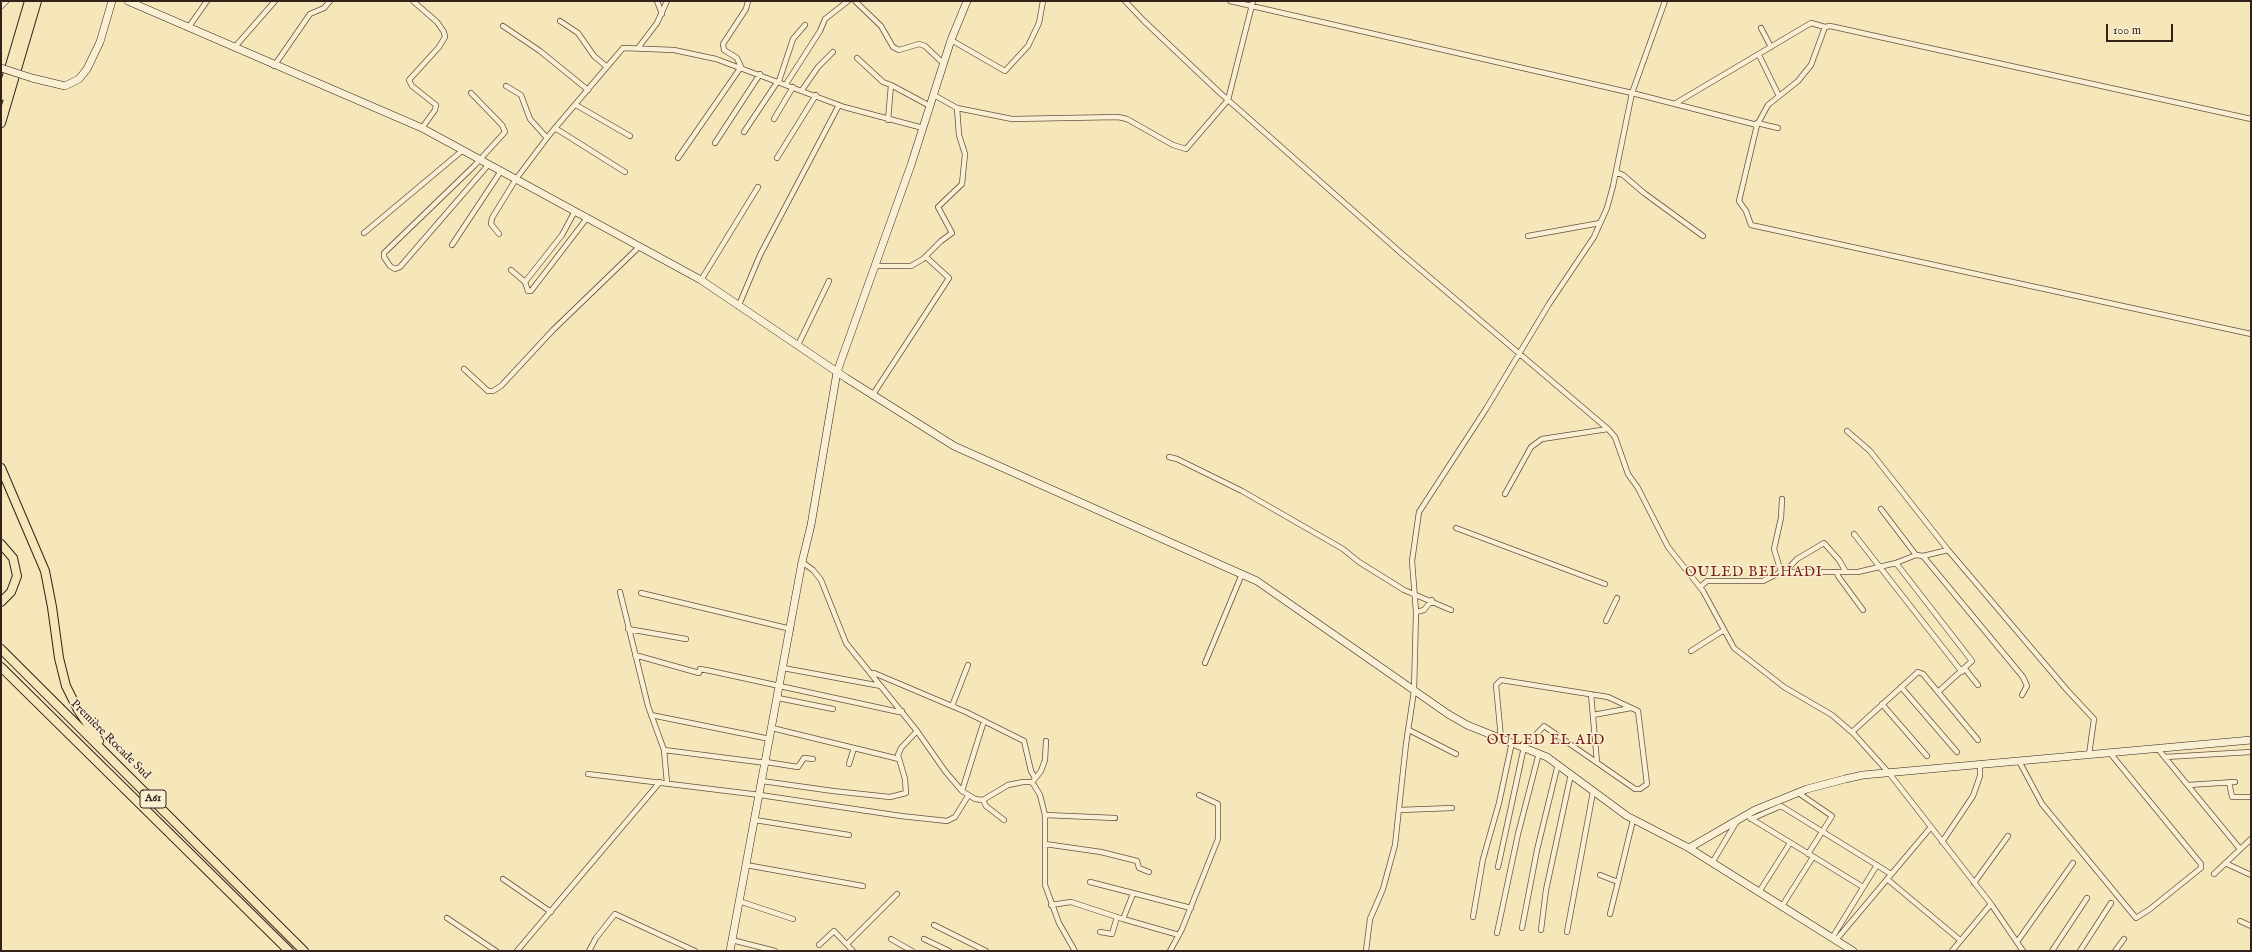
<!DOCTYPE html>
<meta charset="utf-8">
<style>
body{margin:0}
#map{position:relative;width:2252px;height:952px;overflow:hidden;background:#f6e7bb;font-family:"IM FELL English",serif}
canvas{display:block}
.frame{position:absolute;inset:0;border:2px solid #33221b;pointer-events:none}
.scale{position:absolute;left:2106px;top:24px;width:67px;height:18px;box-sizing:border-box;border:2px solid #33221b;border-top:0;padding-left:5px;font-size:12px;line-height:14px;white-space:nowrap;color:#33221b;-webkit-text-stroke:3px #f9efd3;paint-order:stroke}
</style>
<div id="map">
<canvas width="2252" height="952"></canvas>
<div class="frame"></div>
<div class="scale">100 m</div>
</div>
<script>
const g = document.querySelector('canvas').getContext('2d');
g.lineJoin = 'round';
const toPath = rows => new Path2D(rows.map(r => 'M' + r).join(''));
function trace(path, color, width, dash) { g.strokeStyle = color; g.lineWidth = width; g.lineCap = dash ? 'butt' : 'round'; g.setLineDash(dash || []); g.stroke(path); }
function drawText(font, color, halo, rows, align = 'center') {
  g.font = font + ' "IM FELL English",serif'; g.lineWidth = 3; g.setLineDash([]); g.textBaseline = 'middle'; g.strokeStyle = halo; g.fillStyle = color; for (const [text, x, y, turn = 0] of rows) {
    g.save(); g.translate(x, y); g.rotate((+turn || 0) * Math.PI / 180); g.textAlign = isNaN(turn) ? turn : align; if (halo) g.strokeText(text, 0, 0); g.fillText(text, 0, 0); g.restore();
  }
}
const street = toPath([
 [413,1,437,22,444,32,445,37,439,47,409,80,412,86,436,105,435,110,422,128],
 [657,1,662,14],
 [855,1,881,26,893,47,899,50,919,44,925,46,944,64],
 [1125,1,1144,21,1219,92,1401,253,1608,429,1615,437,1628,474,1638,488,1668,547,1703,591,1734,648,1784,687,1832,715,1854,734,1889,773,1991,904,2023,951],
 [1230,1,1632,93,1757,125,1739,201,1746,211,1751,225,2251,334],
 [560,21,578,33,594,56,607,67],
 [503,26,540,51,588,90],
 [1825,27,1830,26,2251,119],
 [188,28,207,1],
 [1761,28,1771,47],
 [951,40,1005,71,1028,46,1039,23,1043,1],
 [234,48,275,1],
 [638,48,657,23,667,1],
 [1759,55,1779,96],
 [857,58,883,82,891,85],
 [274,66,310,14,324,8,330,1],
 [779,81,793,39,805,25],
 [786,84,820,31,825,19,848,1],
 [506,86,521,95,530,119,547,138],
 [802,90,818,67,833,52],
 [471,93,502,125,505,132,474,166,384,253,384,257,390,266,395,269,400,267,489,164],
 [934,95,957,108,1012,119,1118,117,1127,119,1173,145,1186,149,1228,100,1253,1],
 [1676,103,1811,23,1825,27,1811,65,1798,81,1768,105,1757,125],
 [576,105,630,136],
 [774,119,793,87],
 [888,120,891,85,930,106],
 [1757,123,1778,128],
 [555,128,625,172],
 [744,132,778,81],
 [715,143,760,74],
 [678,158,741,67,737,58,724,50,723,44,746,9,748,1],
 [777,158,816,95],
 [1616,172,1623,175,1644,193,1703,236],
 [364,233,463,150],
 [499,234,491,224,492,218,516,179,550,134,623,48,674,50,716,59,844,107,923,128],
 [1528,236,1600,223],
 [452,245,501,171],
 [874,266,911,266,923,259,941,241,952,233,938,207,962,184,965,154,959,135,957,108],
 [511,270,525,282,528,291,531,291,587,218],
 [701,280,758,187],
 [525,282,562,235,575,211],
 [739,305,760,255,839,105],
 [798,345,829,281],
 [464,369,488,391,493,391,501,386,553,330,640,246],
 [872,396,949,278,926,257],
 [1847,431,1870,451,1948,550,2067,690,2094,719,2089,755],
 [1169,457,1177,459,1242,491,1343,549,1359,562,1404,590,1451,610],
 [1505,494,1531,447,1542,439,1608,429],
 [1881,509,1916,555],
 [1456,528,1605,584],
 [1854,534,1962,672],
 [1923,556,2023,677,2027,686,2022,695],
 [802,562,813,570,821,580,846,643,917,731,945,771,962,791,975,799,983,800,1008,785,1023,782,1031,782,1034,785,1040,795,1045,815,1045,885,1059,923,1075,951],
 [1896,563,1972,661,1938,692],
 [1781,572,1858,572,1896,563,1916,555,1923,556,1948,550],
 [1785,572,1797,559,1824,543,1839,560,1846,572],
 [1837,572,1838,576,1863,610],
 [1700,587,1707,581,1763,581,1781,572,1774,549,1781,518,1782,499],
 [620,592,648,706,664,750,667,783],
 [641,593,791,629],
 [1416,612,1424,610,1432,600],
 [1606,621,1617,598],
 [628,629,686,639],
 [1691,651,1724,630],
 [635,655,699,673,700,669,711,671,899,712,902,711],
 [1205,663,1242,574],
 [783,668,881,686],
 [1965,669,1978,685],
 [871,674,874,673,966,712,1024,741,1031,771,1035,778],
 [1901,687,1957,752],
 [1591,694,1597,762],
 [778,698,833,709],
 [1882,704,1927,756],
 [952,706,968,665],
 [651,715,770,739],
 [1593,715,1631,708],
 [772,728,899,759],
 [1409,730,1456,754],
 [1852,732,1918,672,1923,674,1978,740],
 [2158,749,2240,849],
 [664,750,766,763],
 [2165,757,2251,752],
 [2019,761,2042,804,2136,918,2150,909,2201,868,2201,864,2110,753],
 [766,762,798,767,804,758,813,759],
 [849,764,854,748],
 [588,774,760,795,901,816,947,821,955,817,968,796],
 [1034,780,1041,771,1045,760,1046,741],
 [762,781,833,791,890,797,906,793,905,779,898,755,901,748,917,731],
 [2229,782,2232,797,2251,797],
 [2188,785,2235,782],
 [962,791,984,721],
 [1797,792,1832,816,1808,854],
 [983,800,986,806,1004,820],
 [1400,810,1452,808],
 [1045,815,1115,818],
 [1750,818,1863,887],
 [1751,819,1781,806,1891,874],
 [755,820,849,835],
 [1942,842,1973,796,1980,776,1980,765],
 [1045,844,1101,852,1137,861,1139,868,1149,872],
 [1712,863,1737,821],
 [2225,863,2251,875],
 [746,865,863,886],
 [1498,867,1524,747,1544,726,1635,789,1640,789,1647,784,1638,711,1608,697,1501,680,1496,685,1501,738],
 [2214,874,2251,839],
 [1600,875,1618,882,1610,914],
 [503,879,551,912],
 [1887,879,1960,940],
 [1090,882,1191,908],
 [1618,882,1633,820],
 [1974,883,2008,836],
 [1759,892,1790,843],
 [739,901,793,919],
 [1051,905,1071,902,1123,919,1133,894],
 [1782,906,1813,857],
 [1473,917,1483,859,1499,803,1512,742],
 [447,918,496,951],
 [1123,919,1179,935],
 [2240,921,2251,926],
 [934,925,986,951],
 [1522,928,1537,850,1558,764],
 [1541,930,1546,890,1571,774],
 [1100,932,1112,934,1117,917],
 [1567,932,1593,792],
 [1497,933,1518,834,1539,753],
 [1832,938,1877,865],
 [891,939,912,951],
 [924,939,949,951],
 [732,940,775,951],
 [1836,940,1931,827],
 [2017,942,2073,863],
 [847,944,897,894],
 [819,945,834,931,853,951],
 [517,951,660,782],
 [589,951,596,938,615,914,695,951],
 [1170,951,1182,929,1218,839,1218,804,1199,795],
 [1366,951,1370,919,1383,889,1395,845,1406,744,1414,691,1416,612,1412,561,1419,512,1486,409,1549,304,1594,237,1607,208,1613,186,1632,93,1665,1],
 [1952,951,1991,904],
 [2052,951,2087,898],
 [2080,951,2111,903],
 [2115,951,2124,939]
]);
const secondary = toPath([
 [128,1,422,128,701,280,846,378,954,446,1257,581,1448,714,1467,725,1547,757,1627,816,1689,848,1853,951],
 [1,5,5,1],
 [32,78,65,86,79,79,87,69,100,42,112,1],
 [1689,848,1755,810,1807,789,1845,779,1863,775,2251,740],
 [730,951,802,562,811,525,837,372,911,165,951,40,967,1]
]);
const highway = toPath([
 [1,96,29,1],
 [1,123,37,1],
 [1,468,45,571,52,607,59,658,66,686,78,710,99,741],
 [1,544,13,558,17,576,11,592,1,602],
 [1,649,304,951],
 [1,667,289,951]
]);
trace(street, '#645343', 6);
trace(secondary, '#33221b', 8);
trace(highway, '#33221b', 10);
trace(street, '#f9efd3', 4.5);
trace(secondary, '#f9efd3', 7);
trace(highway, '#f6e7bb', 8);
const secondaryBridge = toPath([
 [1,68,32,78]
]);
trace(secondaryBridge, '#33221b', 8, []);
trace(secondaryBridge, '#f9efd3', 7);
for (const [x, y, w] of [
 [153,799,26]
]) { const box = new Path2D(); box.roundRect(x - w / 2, y - 9, w, 18, 3); g.fillStyle = '#f9efd3'; g.fill(box); trace(box, '#33221b', 1); }
drawText('bold 11px', '#33221b', null, [
 ["A61",153,799]
]);
drawText('12px', '#33221b', '#f9efd3', [
 ["Première Rocade Sud",110,740,45]
]);
g.letterSpacing = '1px';
drawText('14px', '#7a1f14', '#f9efd3', [
 ["OULED BELHADI",1754,573],
 ["OULED EL AID",1546,741]
]);
g.letterSpacing = '0px';
</script>
